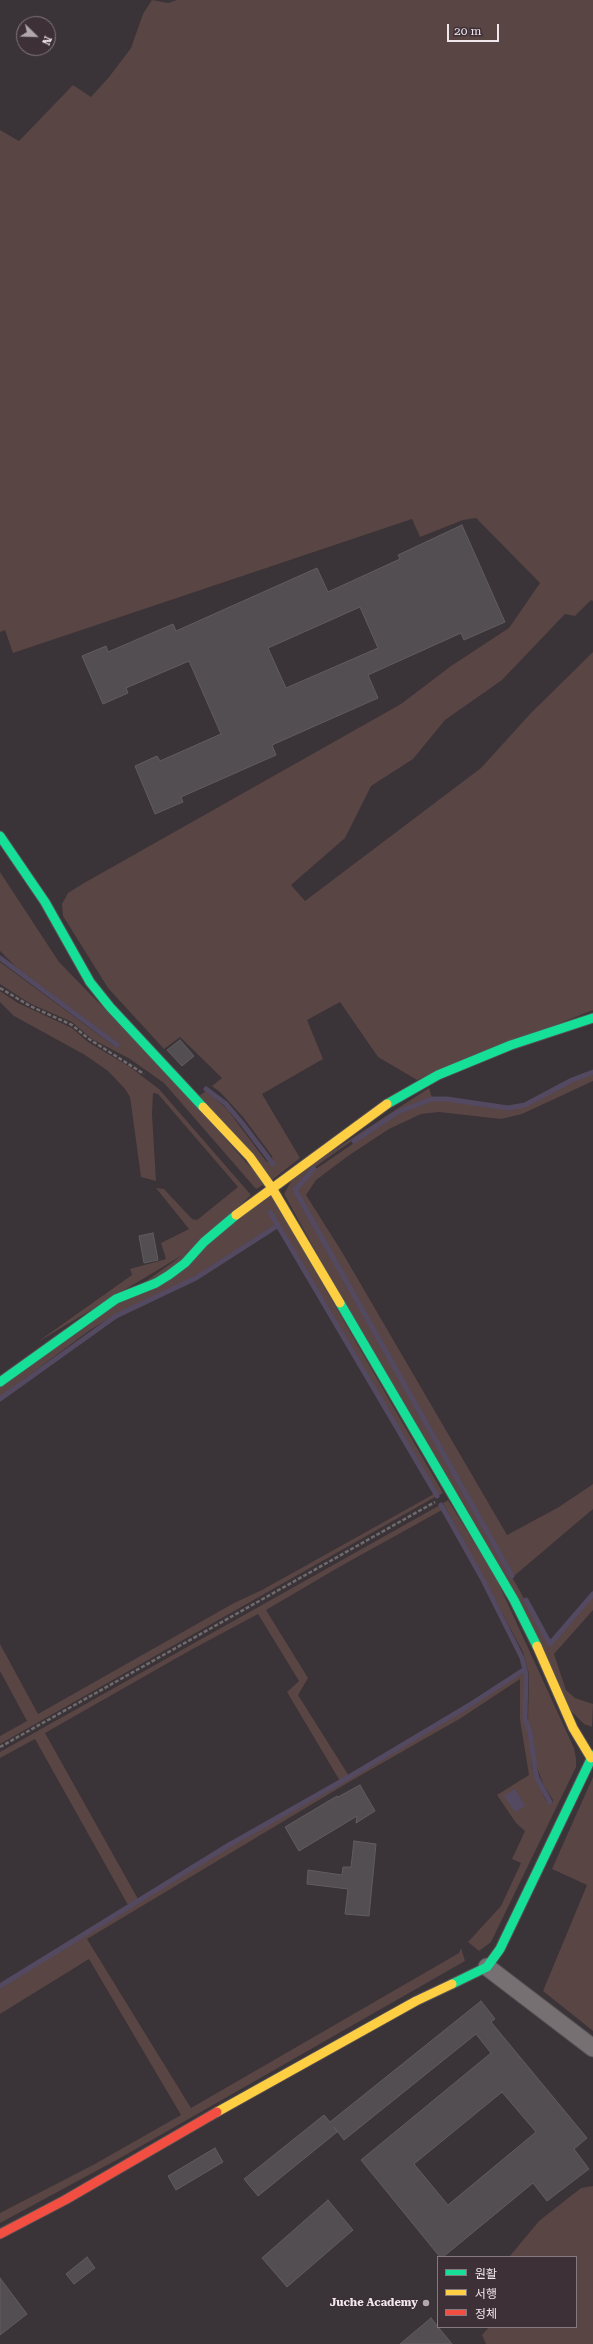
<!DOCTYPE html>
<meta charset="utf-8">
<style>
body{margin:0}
#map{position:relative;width:593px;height:2344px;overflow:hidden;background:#3a3337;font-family:"Roboto Serif","Noto Sans KR",serif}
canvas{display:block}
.legend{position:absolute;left:437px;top:2256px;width:140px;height:72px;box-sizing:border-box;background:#3d3037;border:1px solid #84797f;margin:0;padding:5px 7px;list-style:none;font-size:12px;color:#efe7eb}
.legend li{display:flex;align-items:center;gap:8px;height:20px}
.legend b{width:20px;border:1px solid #84797f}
.north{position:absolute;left:16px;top:16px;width:40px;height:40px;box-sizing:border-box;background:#3d3037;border:1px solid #84797f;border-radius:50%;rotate:113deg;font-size:11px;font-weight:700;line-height:16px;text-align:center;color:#efe7eb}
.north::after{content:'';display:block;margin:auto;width:14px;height:18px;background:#b0a8ac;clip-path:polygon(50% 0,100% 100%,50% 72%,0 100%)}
.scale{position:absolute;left:447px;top:24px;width:52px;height:18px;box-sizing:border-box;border:2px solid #efe7eb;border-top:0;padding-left:5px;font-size:12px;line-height:14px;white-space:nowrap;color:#efe7eb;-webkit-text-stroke:3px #3d3037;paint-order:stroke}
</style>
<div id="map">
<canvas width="593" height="2344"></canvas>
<ul class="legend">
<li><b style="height:5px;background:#16e098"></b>원활</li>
<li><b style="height:5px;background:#ffcf43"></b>서행</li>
<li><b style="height:5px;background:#f24e42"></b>정체</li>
</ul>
<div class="north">N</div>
<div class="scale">20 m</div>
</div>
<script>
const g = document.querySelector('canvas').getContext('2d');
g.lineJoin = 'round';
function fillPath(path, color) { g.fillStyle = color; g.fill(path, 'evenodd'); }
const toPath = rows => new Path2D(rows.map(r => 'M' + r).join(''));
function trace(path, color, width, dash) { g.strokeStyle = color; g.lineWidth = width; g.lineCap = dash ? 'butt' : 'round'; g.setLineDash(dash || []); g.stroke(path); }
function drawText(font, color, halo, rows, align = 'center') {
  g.font = font + ' "Roboto Serif",serif'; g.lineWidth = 3; g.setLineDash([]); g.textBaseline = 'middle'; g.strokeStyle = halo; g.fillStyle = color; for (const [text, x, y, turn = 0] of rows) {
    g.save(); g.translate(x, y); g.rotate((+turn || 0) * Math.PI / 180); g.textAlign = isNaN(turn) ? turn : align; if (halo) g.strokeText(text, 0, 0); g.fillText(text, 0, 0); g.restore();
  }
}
fillPath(toPath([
 [152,0,168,3,177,0,593,0,593,601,591,600,575,616,565,614,502,680,445,720,413,759,371,786,345,838,291,885,305,901,481,768,531,713,593,652,593,1010,417,1080,378,1057,340,1002,307,1020,323,1059,262,1094,300,1158,272,1180,199,1096,206,1091,227,1109,266,1161,273,1164,272,1156,243,1117,221,1093,212,1086,222,1078,180,1037,164,1049,108,988,63,916,62,904,68,893,84,883,401,704,451,666,509,628,540,583,476,518,463,520,420,537,412,519,13,653,5,630,0,632,0,130,19,141,73,85,91,97,109,77,131,48,143,14],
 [0,872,59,962,171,1077,265,1184,256,1189,164,1083,130,1059,92,1039,72,1022,29,1003,0,984,0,962,114,1046,117,1043,16,967,0,951],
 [0,991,18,1003,72,1028,88,1042,130,1067,159,1089,251,1195,196,1247,36,1343,132,1275,130,1269,166,1259,161,1243,189,1229,156,1188,164,1189,192,1219,197,1220,238,1187,158,1094,153,1093,152,1114,156,1181,141,1177,130,1097,125,1089,108,1071,85,1055,14,1016,0,1002],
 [593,1074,593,1081,522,1114,501,1119,439,1112,421,1114,389,1129,348,1156,316,1180,306,1195,342,1252,507,1535,559,1507,593,1484,593,1509,514,1576,296,1190,313,1171,398,1113,432,1101,447,1101,508,1109,525,1106,573,1081],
 [429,1088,432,1098,397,1111,356,1138,312,1169,293,1191,338,1266,550,1645,593,1596,593,1610,554,1654,566,1690,575,1698,593,1704,592,1727,584,1724,571,1711,284,1194,294,1176],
 [270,1193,443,1493,438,1496,269,1209,268,1211,275,1225,197,1275,153,1299,118,1313,90,1330,0,1397,0,1385],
 [434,1494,435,1497,0,1744,0,1736,27,1721,0,1671,0,1644,38,1714,234,1603,262,1590],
 [448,1500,496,1578,574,1748,576,1759,576,1767,491,1942,479,1951,468,1942,501,1906,521,1863,512,1859,525,1831,516,1823,497,1795,529,1775,520,1720,520,1679,461,1718,349,1782,87,1939,191,2108,459,1953,461,1948,465,1961,122,2157,0,2223,0,2213,93,2165,181,2115,89,1959,0,2014,0,1987,229,1846,350,1779,469,1707,524,1671,523,1718,530,1735,532,1768,545,1799,549,1804,552,1804,553,1800,544,1786,536,1765,532,1733,528,1722,529,1674,523,1652,443,1503],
 [440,1505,442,1510,341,1566,266,1610,308,1678,298,1695,349,1776,340,1781,287,1692,299,1681,258,1614,189,1651,45,1733,138,1899,128,1905,35,1739,0,1758,0,1752],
 [593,1777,593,2031,543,1991,587,1885,552,1869],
 [593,2186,593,2344,486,2344,482,2335,489,2327,576,2327,576,2257,509,2257,539,2221,581,2188]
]), '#594544');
fillPath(toPath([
 [515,1789,525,1806,515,1812,504,1796]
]), '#534961');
trace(toPath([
 [0,958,117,1045],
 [206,1089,226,1104,242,1123,273,1164],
 [354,1141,398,1112,432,1099,447,1099,508,1108,525,1105,572,1080,593,1072],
 [314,1169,295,1190,512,1576],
 [270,1212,437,1496],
 [0,1399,116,1316,196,1278,277,1226],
 [441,1505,482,1578,522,1658,526,1674,525,1719,530,1732,535,1769,537,1778,550,1802],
 [526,1600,550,1644,593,1594],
 [0,1986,229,1845,349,1777,468,1706,525,1669]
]), '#534961', 5);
const building = toPath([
 [462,525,505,622,464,640,461,633,368,675,378,698,272,745,276,755,181,797,183,802,155,814,135,766,157,756,160,761,221,734,189,661,126,688,128,693,103,704,82,656,106,646,108,652,173,624,176,631,317,568,328,592,400,559,398,555,462,525],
 [360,607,378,648,286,688,268,648,360,607],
 [180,1040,194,1056,182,1066,167,1050,180,1040],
 [153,1233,158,1260,144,1263,139,1236,153,1233],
 [360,1785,375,1811,356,1823,357,1816,299,1851,285,1827,337,1796,338,1797,360,1785],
 [354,1841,376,1844,369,1916,345,1914,348,1889,307,1884,308,1870,342,1875,343,1867,351,1867,354,1841],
 [481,2001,495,2019,491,2022,587,2138,574,2149,589,2169,547,2201,533,2183,443,2257,440,2257,361,2160,491,2053,476,2034,344,2140,334,2127,337,2132,258,2196,244,2179,324,2115,330,2122,481,2001],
 [502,2092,536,2132,448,2205,414,2164,502,2092],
 [215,2148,223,2162,176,2190,168,2176,215,2148],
 [328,2200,353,2230,287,2287,262,2258,328,2200],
 [87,2257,95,2268,74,2284,66,2274,87,2257],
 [0,2278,27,2314,0,2335,0,2278],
 [431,2318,452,2344,400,2344,431,2318]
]);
fillPath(building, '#524e51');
trace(building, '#615c60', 1);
const street = toPath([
 [487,1967,593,2048]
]);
const fast = toPath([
 [0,836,45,902,90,982,110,1007,203,1107],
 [387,1104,438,1075,511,1045,593,1018],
 [340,1303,514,1600,537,1646],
 [0,1382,116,1299,156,1283,169,1275,185,1263,204,1242,236,1215],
 [452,1984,487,1967,500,1949,593,1755]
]);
const slow = toPath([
 [203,1107,250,1157,272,1188,340,1303],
 [236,1215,387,1104],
 [537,1646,573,1728,591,1758],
 [217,2112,416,2001,452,1984]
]);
const jam = toPath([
 [0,2234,65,2200,217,2112]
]);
trace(street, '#565154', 19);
trace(fast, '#565154', 11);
trace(slow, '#565154', 11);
trace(jam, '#565154', 11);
trace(toPath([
 [0,988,30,1006,72,1025,89,1039,144,1074],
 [0,1747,435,1502]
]), '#706a6d', 2.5, [4, 2]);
trace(street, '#767072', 17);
trace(fast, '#16e098', 9);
trace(slow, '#ffcf43', 9);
trace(jam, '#f24e42', 9);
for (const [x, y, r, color] of [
 [426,2303,4,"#b0a8ac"]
]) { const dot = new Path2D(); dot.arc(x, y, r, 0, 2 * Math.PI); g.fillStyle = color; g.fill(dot); trace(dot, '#3d3037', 1.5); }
drawText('bold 11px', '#efe7eb', '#3d3037', [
 ["Juche Academy",418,2303]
], 'right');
</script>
